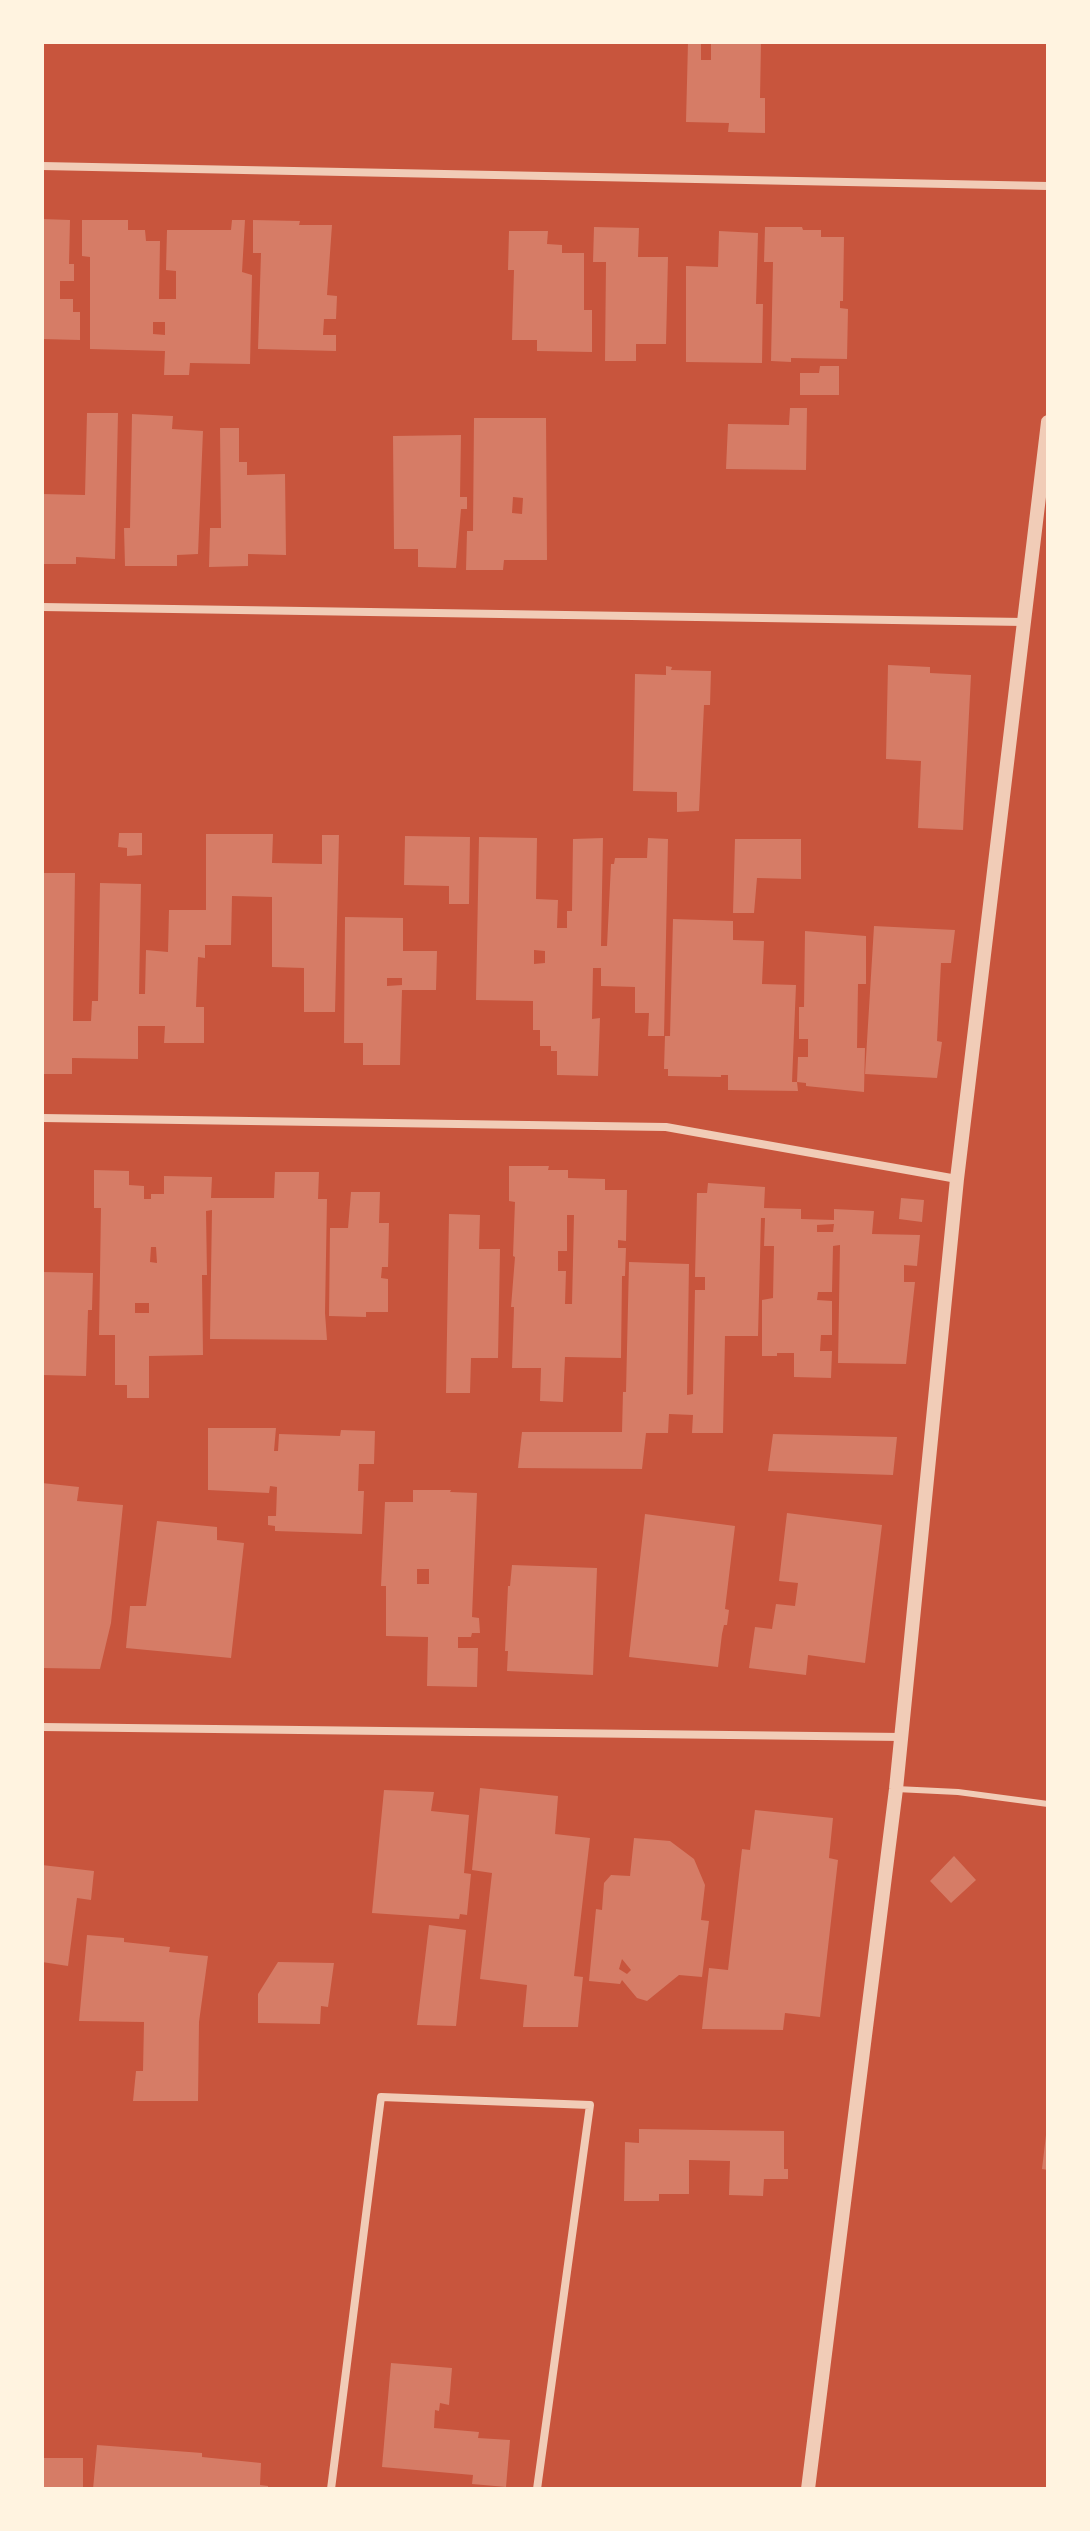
<!DOCTYPE html>
<style>
body{margin:0}
#map{position:relative;width:1090px;height:2531px;overflow:hidden;background:#c8553d;font-family:"Fira Sans Condensed",sans-serif}
canvas{display:block}
.frame{position:absolute;inset:0;border:44px solid #fff3e0;pointer-events:none}
</style>
<div id="map">
<canvas width="1090" height="2531"></canvas>
<div class="frame"></div>
</div>
<script>
const g = document.querySelector('canvas').getContext('2d');
g.lineJoin = 'round';
function fillPath(path, color) { g.fillStyle = color; g.fill(path, 'evenodd'); }
const toPath = rows => new Path2D(rows.map(r => 'M' + r).join(''));
function trace(path, color, width, dash) { g.strokeStyle = color; g.lineWidth = width; g.lineCap = dash ? 'butt' : 'round'; g.setLineDash(dash || []); g.stroke(path); }
fillPath(toPath([
 [688,42,701,42,701,60,711,60,711,42,761,42,760,98,765,98,765,133,728,132,729,123,686,122],
 [42,219,70,220,69,264,74,264,74,281,60,281,60,299,73,299,73,312,80,312,80,340,42,339],
 [82,220,128,220,128,230,145,230,146,241,160,241,159,299,176,299,176,271,166,270,167,230,231,230,232,220,245,220,242,272,252,275,250,364,190,363,189,375,164,375,165,351,90,349,90,257,82,256],
 [153,322,165,322,165,335,153,334],
 [253,220,300,221,299,225,332,225,327,295,337,296,336,319,324,319,323,335,336,335,336,351,258,349,261,253,253,253],
 [594,227,639,228,638,257,668,257,666,344,636,344,636,361,605,361,606,262,593,262],
 [765,227,802,227,803,230,821,230,821,237,844,237,843,301,840,301,840,308,848,309,847,359,791,358,791,362,771,361,773,262,764,262],
 [509,231,548,231,547,244,562,245,562,253,584,253,584,310,592,310,592,352,537,351,537,340,512,340,514,270,508,270],
 [719,231,758,233,756,304,763,304,762,363,686,362,686,266,718,267],
 [820,366,839,366,839,395,800,395,800,373,819,373],
 [790,408,807,408,806,470,726,469,728,424,789,425],
 [87,413,118,413,115,559,76,557,76,564,42,564,42,494,85,495],
 [132,414,173,416,172,429,203,431,198,554,177,555,177,566,125,566,124,528,130,528],
 [474,418,546,418,547,560,504,560,503,570,466,570,467,531,473,531],
 [513,497,523,498,522,514,512,513],
 [220,428,239,428,239,462,247,462,247,475,285,474,286,555,248,554,248,566,209,567,210,528,221,528],
 [461,435,460,497,467,497,467,509,461,509,456,568,418,567,418,549,394,549,393,436],
 [888,665,930,667,930,673,971,675,963,830,918,828,921,761,886,759],
 [666,666,672,667,671,670,711,671,710,705,704,705,699,811,677,812,677,792,633,791,635,674,666,675],
 [119,833,142,833,142,855,127,856,127,848,118,847],
 [206,834,273,834,272,863,322,864,322,835,339,835,335,1012,304,1012,304,968,272,967,272,897,232,896,231,945,205,945,205,958,198,957,196,1007,204,1007,204,1043,164,1043,165,1026,138,1026,138,1059,72,1058,72,1074,42,1074,44,873,75,873,73,1021,91,1021,92,1001,98,1001,100,883,141,884,139,994,145,994,146,950,168,952,169,910,206,910],
 [405,836,470,837,469,904,449,904,449,886,404,885],
 [479,837,537,838,536,899,558,900,557,928,567,928,567,911,572,911,573,839,603,838,601,946,607,946,611,864,614,864,615,858,647,858,648,838,668,839,664,1036,648,1036,649,1013,635,1013,635,987,601,986,601,968,593,968,592,1019,600,1018,598,1076,557,1075,557,1051,551,1051,551,1046,540,1046,540,1030,533,1030,533,1001,476,1000],
 [534,950,545,951,545,963,534,964],
 [735,839,801,839,801,879,757,878,754,913,733,913],
 [345,917,403,918,403,951,437,951,436,990,402,990,400,1065,363,1065,363,1043,344,1043],
 [387,978,402,978,402,985,387,986],
 [673,919,733,921,733,940,764,941,762,984,796,985,792,1082,797,1082,798,1091,728,1090,728,1075,721,1075,721,1077,668,1076,668,1069,664,1069,665,1036,670,1036],
 [874,926,955,930,951,963,941,963,937,1041,942,1042,937,1078,865,1074],
 [805,931,866,936,866,984,858,984,857,1048,865,1048,864,1092,806,1086,806,1083,797,1082,798,1057,808,1057,808,1039,799,1039,799,1007,804,1007],
 [509,1166,549,1166,548,1170,568,1170,568,1178,605,1179,605,1190,627,1190,626,1241,618,1240,618,1248,626,1248,625,1276,622,1276,621,1358,565,1357,563,1402,540,1401,541,1368,512,1368,514,1307,511,1307,515,1257,513,1256,515,1202,509,1201],
 [567,1215,574,1215,572,1304,565,1304,566,1271,558,1271,558,1251,567,1251],
 [94,1170,129,1171,129,1185,144,1186,144,1199,151,1199,151,1194,164,1194,164,1176,212,1177,211,1198,274,1198,275,1172,319,1172,318,1199,327,1199,325,1313,327,1340,210,1339,212,1210,206,1211,207,1275,202,1275,203,1355,149,1356,149,1398,127,1398,127,1385,115,1385,115,1335,99,1335,101,1208,94,1208],
 [151,1247,156,1247,157,1263,150,1262],
 [135,1303,149,1303,149,1313,135,1313],
 [708,1183,765,1187,764,1208,801,1209,801,1219,834,1220,834,1209,874,1211,872,1234,920,1235,917,1266,904,1265,904,1282,915,1282,906,1364,838,1363,840,1245,833,1246,832,1292,818,1292,817,1300,832,1301,832,1335,821,1335,820,1351,832,1351,831,1378,794,1377,794,1353,777,1353,777,1356,762,1356,762,1300,773,1298,774,1246,764,1246,765,1218,761,1218,758,1336,725,1336,723,1433,692,1433,693,1415,669,1414,668,1433,646,1433,642,1469,518,1468,522,1432,622,1432,623,1392,626,1392,629,1262,689,1264,687,1395,693,1394,695,1290,705,1290,705,1277,695,1277,697,1193,707,1193],
 [834,1224,833,1232,817,1232,817,1225],
 [351,1192,380,1192,379,1223,389,1223,388,1267,382,1267,381,1278,388,1279,388,1312,366,1312,366,1317,329,1316,330,1228,348,1228],
 [901,1198,924,1200,922,1222,899,1219],
 [449,1214,480,1215,479,1249,500,1249,498,1358,471,1358,470,1393,446,1393],
 [42,1272,93,1273,92,1310,88,1310,86,1376,42,1375],
 [208,1428,276,1428,274,1451,278,1451,279,1434,340,1436,341,1430,375,1431,374,1464,359,1464,358,1491,364,1491,362,1534,275,1531,275,1526,268,1525,268,1516,276,1516,277,1487,270,1486,269,1493,208,1490],
 [773,1434,897,1437,893,1475,768,1471],
 [42,1483,79,1487,77,1501,123,1505,111,1623,100,1669,42,1668],
 [413,1490,451,1490,450,1492,477,1493,472,1617,479,1618,480,1633,472,1633,471,1637,458,1637,458,1648,478,1648,477,1687,427,1686,428,1637,386,1636,386,1586,381,1586,385,1502,413,1502],
 [417,1569,429,1569,429,1584,417,1584],
 [787,1513,882,1525,865,1663,808,1655,806,1675,749,1668,755,1627,772,1629,776,1604,795,1606,798,1583,779,1581],
 [645,1514,735,1526,725,1609,729,1610,727,1625,724,1625,722,1634,718,1667,629,1657],
 [157,1521,217,1527,217,1540,244,1543,231,1658,126,1648,130,1606,146,1606],
 [512,1565,597,1568,593,1675,507,1671,508,1651,505,1651,508,1586,510,1586],
 [480,1788,558,1796,555,1834,590,1838,574,1976,583,1977,578,2027,523,2027,527,1985,480,1979,492,1873,472,1870],
 [384,1790,434,1792,431,1811,469,1815,464,1873,471,1874,467,1915,460,1914,459,1919,372,1913],
 [755,1810,833,1818,829,1858,838,1860,820,2017,785,2013,783,2030,702,2029,709,1968,728,1970,742,1849,750,1850],
 [634,1838,670,1841,694,1859,705,1885,701,1920,709,1921,702,1977,679,1975,647,2001,637,1998,622,1980,620,1984,589,1981,596,1909,602,1910,604,1883,611,1875,630,1876],
 [622,1959,631,1970,627,1974,619,1969],
 [954,1856,976,1880,951,1903,930,1881],
 [42,1865,94,1871,91,1900,77,1898,68,1966,42,1962],
 [429,1925,466,1930,456,2026,417,2025],
 [87,1935,124,1938,124,1942,170,1947,169,1952,208,1956,199,2022,198,2101,133,2101,136,2071,143,2071,144,2022,79,2021],
 [278,1962,334,1963,328,2007,321,2006,320,2024,258,2023,258,1994],
 [639,2129,784,2131,784,2169,788,2169,788,2179,764,2179,763,2196,729,2195,730,2161,689,2160,689,2194,659,2194,659,2201,624,2201,625,2142,639,2143],
 [1046,2135,1048,2135,1048,2170,1042,2169],
 [391,2363,452,2368,449,2405,440,2403,439,2411,435,2410,434,2428,479,2432,478,2438,510,2440,506,2487,472,2484,473,2475,382,2467],
 [97,2445,202,2453,202,2457,261,2463,260,2485,268,2486,268,2489,93,2489],
 [42,2458,83,2458,83,2489,42,2489]
]), '#d67c66');
trace(toPath([
 [896,1789,958,1792,1048,1804]
]), '#f1ccb7', 6);
trace(toPath([
 [42,166,1048,186],
 [42,607,1024,622],
 [42,1118,666,1127,957,1179],
 [42,1727,902,1737],
 [331,2489,381,2097,590,2105,537,2489]
]), '#f1ccb7', 8);
trace(toPath([
 [808,2489,896,1789,957,1179,1048,422]
]), '#f1ccb7', 14);
</script>
